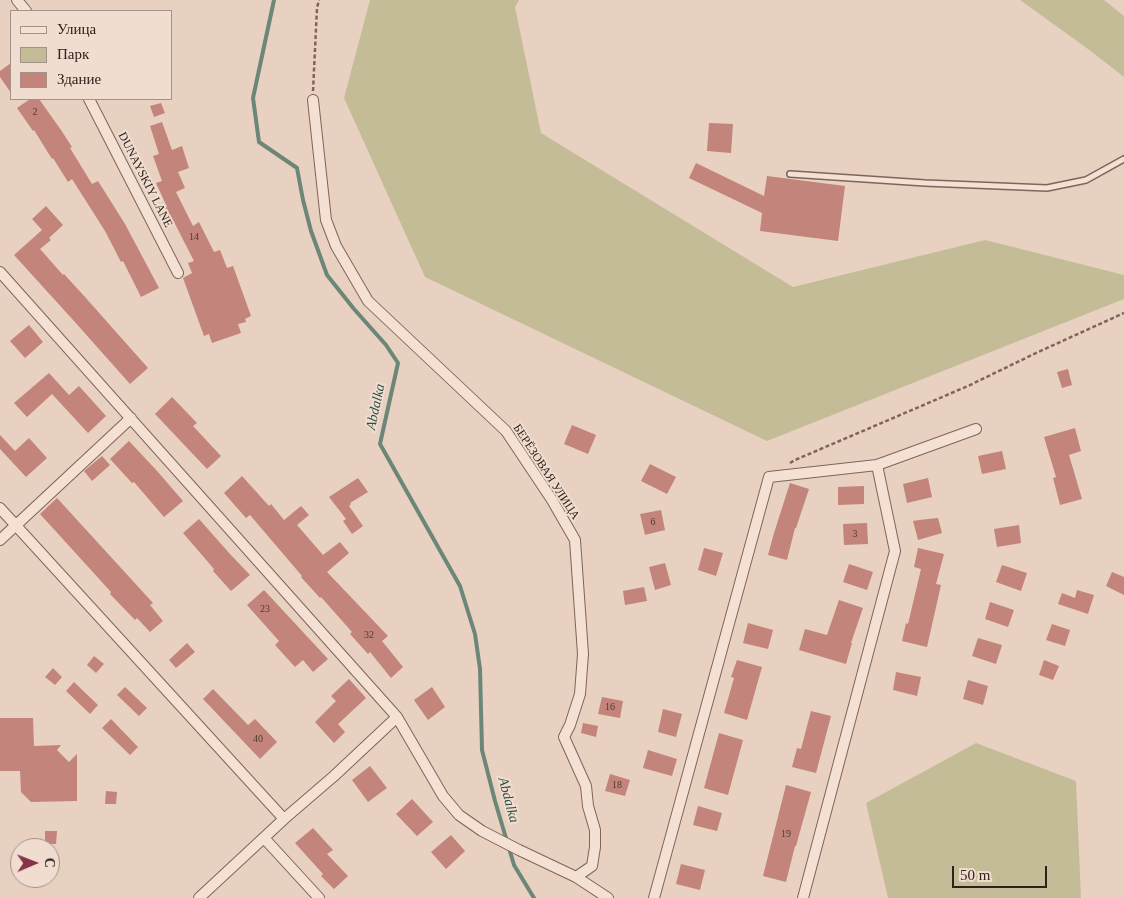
<!DOCTYPE html>
<meta charset="utf-8">
<style>
body{margin:0}
#map{position:relative;width:1124px;height:898px;overflow:hidden;background:#e8d1c1;font-family:Georgia,serif}
canvas{display:block}
.legend{position:absolute;left:10px;top:10px;width:162px;height:90px;box-sizing:border-box;background:#f0ddd0;border:1px solid #a49288;margin:0;padding:6px 9px;list-style:none;font-size:15px;color:#31211d}
.legend li{display:flex;align-items:center;gap:10px;height:25px}
.legend b{width:25px;border:1px solid #a49288}
.north{position:absolute;left:10px;top:838px;width:50px;height:50px;box-sizing:border-box;background:#f0ddd0;border:1px solid #a49288;border-radius:50%;rotate:89deg;font-size:14px;font-weight:700;line-height:20px;text-align:center;color:#31211d}
.north::after{content:'';display:block;margin:auto;width:18px;height:22px;background:#87324b;clip-path:polygon(50% 0,100% 100%,50% 72%,0 100%)}
.scale{position:absolute;left:952px;top:866px;width:95px;height:22px;box-sizing:border-box;border:2px solid #31211d;border-top:0;padding-left:6px;font-size:15px;line-height:18px;white-space:nowrap;color:#31211d;-webkit-text-stroke:4px #f0ddd0;paint-order:stroke}
</style>
<div id="map">
<canvas width="1124" height="898"></canvas>
<ul class="legend">
<li><b style="height:6px;background:#f4e1d3"></b>Улица</li>
<li><b style="height:14px;background:#c4bc97"></b>Парк</li>
<li><b style="height:14px;background:#c2847b"></b>Здание</li>
</ul>
<div class="north">С</div>
<div class="scale">50 m</div>
</div>
<script>
const g = document.querySelector('canvas').getContext('2d');
g.lineJoin = 'round';
function fillPath(path, color) { g.fillStyle = color; g.fill(path, 'evenodd'); }
const toPath = rows => new Path2D(rows.map(r => 'M' + r).join(''));
function trace(path, color, width, dash) { g.strokeStyle = color; g.lineWidth = width; g.lineCap = dash ? 'butt' : 'round'; g.setLineDash(dash || []); g.stroke(path); }
function drawText(font, color, halo, rows, align = 'center') {
  g.font = font + ' Georgia,serif'; g.lineWidth = 4; g.setLineDash([]); g.textBaseline = 'middle'; g.strokeStyle = halo; g.fillStyle = color; for (const [text, x, y, turn = 0] of rows) {
    g.save(); g.translate(x, y); g.rotate((+turn || 0) * Math.PI / 180); g.textAlign = isNaN(turn) ? turn : align; if (halo) g.strokeText(text, 0, 0); g.fillText(text, 0, 0); g.restore();
  }
}
fillPath(toPath([
 [370,0,519,0,515,7,541,133,793,287,985,240,1124,275,1124,299,767,441,425,277,344,98],
 [1020,0,1104,0,1124,16,1124,77,1088,49],
 [976,743,1076,781,1081,898,888,898,866,803]
]), '#c4bc97');
trace(toPath([
 [274,0,253,98,259,142,297,168,303,200,311,231,327,275,354,309,386,345,398,363,380,444,460,586,475,634,480,669,482,750,495,801,514,865,534,898]
]), '#6c8778', 4);
fillPath(toPath([
 [11,63,11,93,0,77,0,71],
 [30,99,39,99,61,130,72,147,70,148,92,184,98,181,125,224,159,288,141,297,123,261,121,262,105,231,72,179,68,182,53,158,52,159,34,130,33,131,17,108],
 [161,103,165,113,154,117,150,106],
 [162,122,172,150,182,146,189,168,178,172,185,188,176,192,193,226,199,222,214,252,220,250,227,268,233,266,251,316,245,319,246,322,238,324,241,333,212,343,209,334,204,336,183,278,192,273,188,263,194,261,174,222,172,223,165,208,167,207,156,183,162,181,153,156,159,154,150,126],
 [709,123,733,124,731,153,707,151],
 [696,163,764,196,767,176,845,186,838,241,760,231,762,213,689,178],
 [46,206,63,225,49,238,51,240,40,249,63,275,64,274,85,297,148,368,130,384,74,321,14,255,42,230,32,219],
 [29,325,43,342,25,358,10,341],
 [1068,369,1072,385,1062,388,1057,372],
 [49,373,69,395,79,386,106,416,88,433,52,394,27,417,14,403],
 [172,397,197,423,193,426,221,456,207,469,155,414],
 [572,425,596,435,588,454,564,444],
 [1075,428,1081,451,1069,455,1082,499,1060,505,1053,478,1056,477,1044,437],
 [0,435,15,451,29,438,47,458,26,477,0,449],
 [129,441,158,472,183,501,164,517,134,482,132,483,110,459],
 [1002,451,1006,469,982,474,978,456],
 [102,456,110,465,92,481,84,471],
 [650,464,676,477,667,494,641,481],
 [242,476,269,506,271,504,284,520,301,506,309,515,297,525,323,555,340,542,349,553,327,572,388,636,382,641,403,667,391,678,370,652,368,654,350,634,352,632,321,597,320,598,301,577,302,576,250,515,246,518,224,493],
 [358,478,368,492,350,503,351,504,349,506,363,526,352,534,343,521,346,519,329,497],
 [928,478,932,497,907,503,903,484],
 [790,483,809,489,796,528,795,528,787,560,768,555,774,533],
 [864,486,864,504,838,505,838,487],
 [57,498,153,603,150,605,163,621,150,632,137,618,135,620,110,594,111,592,40,514],
 [661,510,665,530,645,535,640,514],
 [938,518,942,533,918,540,913,521,919,520],
 [199,519,230,554,250,575,231,591,213,571,214,569,183,533],
 [867,523,868,544,844,545,843,524],
 [1019,525,1021,543,997,547,994,529],
 [704,548,723,553,716,576,698,570],
 [918,548,944,554,936,584,941,585,927,647,902,641,906,623,908,624,921,569,914,567],
 [665,563,671,585,655,590,649,567],
 [849,564,873,572,867,590,843,582],
 [1002,565,1027,573,1021,591,996,582],
 [1112,572,1124,577,1124,595,1106,586],
 [644,587,647,601,625,605,623,591],
 [264,590,328,659,313,672,303,660,295,667,275,645,279,641,247,605],
 [1077,590,1094,595,1088,614,1058,604,1062,593,1075,598],
 [839,600,863,608,851,643,852,643,846,664,799,650,805,629,827,635],
 [990,602,1014,610,1008,627,985,619],
 [748,623,773,630,768,649,743,643],
 [1052,624,1070,630,1065,646,1046,640],
 [978,638,1002,645,996,664,972,656],
 [187,643,195,652,176,668,169,660],
 [94,656,104,664,96,673,87,665],
 [737,660,762,667,747,720,724,713,734,678,731,677],
 [1044,660,1059,666,1053,680,1039,675],
 [53,668,62,677,55,685,45,677],
 [896,672,921,677,917,696,893,690],
 [349,679,366,698,338,724,345,732,334,743,315,722,336,701,331,696],
 [968,680,988,686,983,705,963,699],
 [74,682,98,705,90,714,66,691],
 [125,687,147,708,139,716,117,695],
 [432,687,445,707,428,720,414,700],
 [213,689,248,725,255,719,277,742,260,759,203,699],
 [602,697,623,701,620,718,598,714],
 [663,709,682,714,676,737,658,732],
 [811,711,831,716,816,773,792,767,797,748,801,749],
 [0,718,33,718,34,746,61,745,57,750,69,762,77,754,77,801,31,802,21,792,20,771,0,771],
 [111,719,138,747,130,755,102,728],
 [583,723,598,726,596,737,581,733],
 [719,733,743,740,728,795,704,788],
 [648,750,677,759,672,776,643,768],
 [370,766,387,788,368,802,352,780],
 [610,774,630,780,625,796,605,791],
 [786,785,811,792,796,846,795,846,786,882,763,876],
 [106,791,117,792,116,804,105,804],
 [412,799,433,822,417,836,396,814],
 [698,806,722,813,717,831,693,825],
 [313,828,333,850,327,854,348,876,334,889,321,876,323,874,295,843],
 [45,831,57,831,56,844,45,844],
 [451,835,465,851,446,869,431,852],
 [681,864,705,870,700,890,676,884]
]), '#c2847b');
const service = toPath([
 [790,174,925,183,1047,188,1086,180,1124,159]
]);
const minor = toPath([
 [17,0,26,11],
 [89,99,178,273],
 [313,100,326,220,336,246,368,301,506,431,552,500,575,540,583,654,580,694,570,725,564,737,586,786,588,806,595,830,595,847,592,866,576,877],
 [0,272,397,717,443,796,459,815,482,831,519,850,576,877,608,898],
 [0,508,284,819],
 [0,540,131,418],
 [264,838,319,898],
 [199,898,284,819,334,776,397,717],
 [654,898,769,477,877,465,976,429],
 [803,898,895,551,877,465]
]);
trace(service, '#7f645b', 8);
trace(minor, '#7f645b', 12);
trace(toPath([
 [313,91,317,8,319,0],
 [790,463,795,460,968,386,1036,353,1124,313]
]), '#7f645b', 2.5, [4, 2.5]);
trace(service, '#f4e1d3', 5);
trace(minor, '#f4e1d3', 10);
drawText('10px', '#553a34', null, [
 ["2",35,112],
 ["14",194,237],
 ["6",653,522],
 ["3",855,534],
 ["23",265,609],
 ["32",369,635],
 ["16",610,707],
 ["40",258,739],
 ["18",617,785],
 ["19",786,834]
]);
drawText('12px', '#31211d', '#f0ddd0', [
 ["DUNAYSKIY LANE",145,180,63],
 ["БЕРЁЗОВАЯ УЛИЦА",546,472,57]
]);
drawText('italic 14px', '#2e4f43', '#f0ddd0', [
 ["Abdalka",376,407,-78],
 ["Abdalka",508,800,75]
]);
</script>
